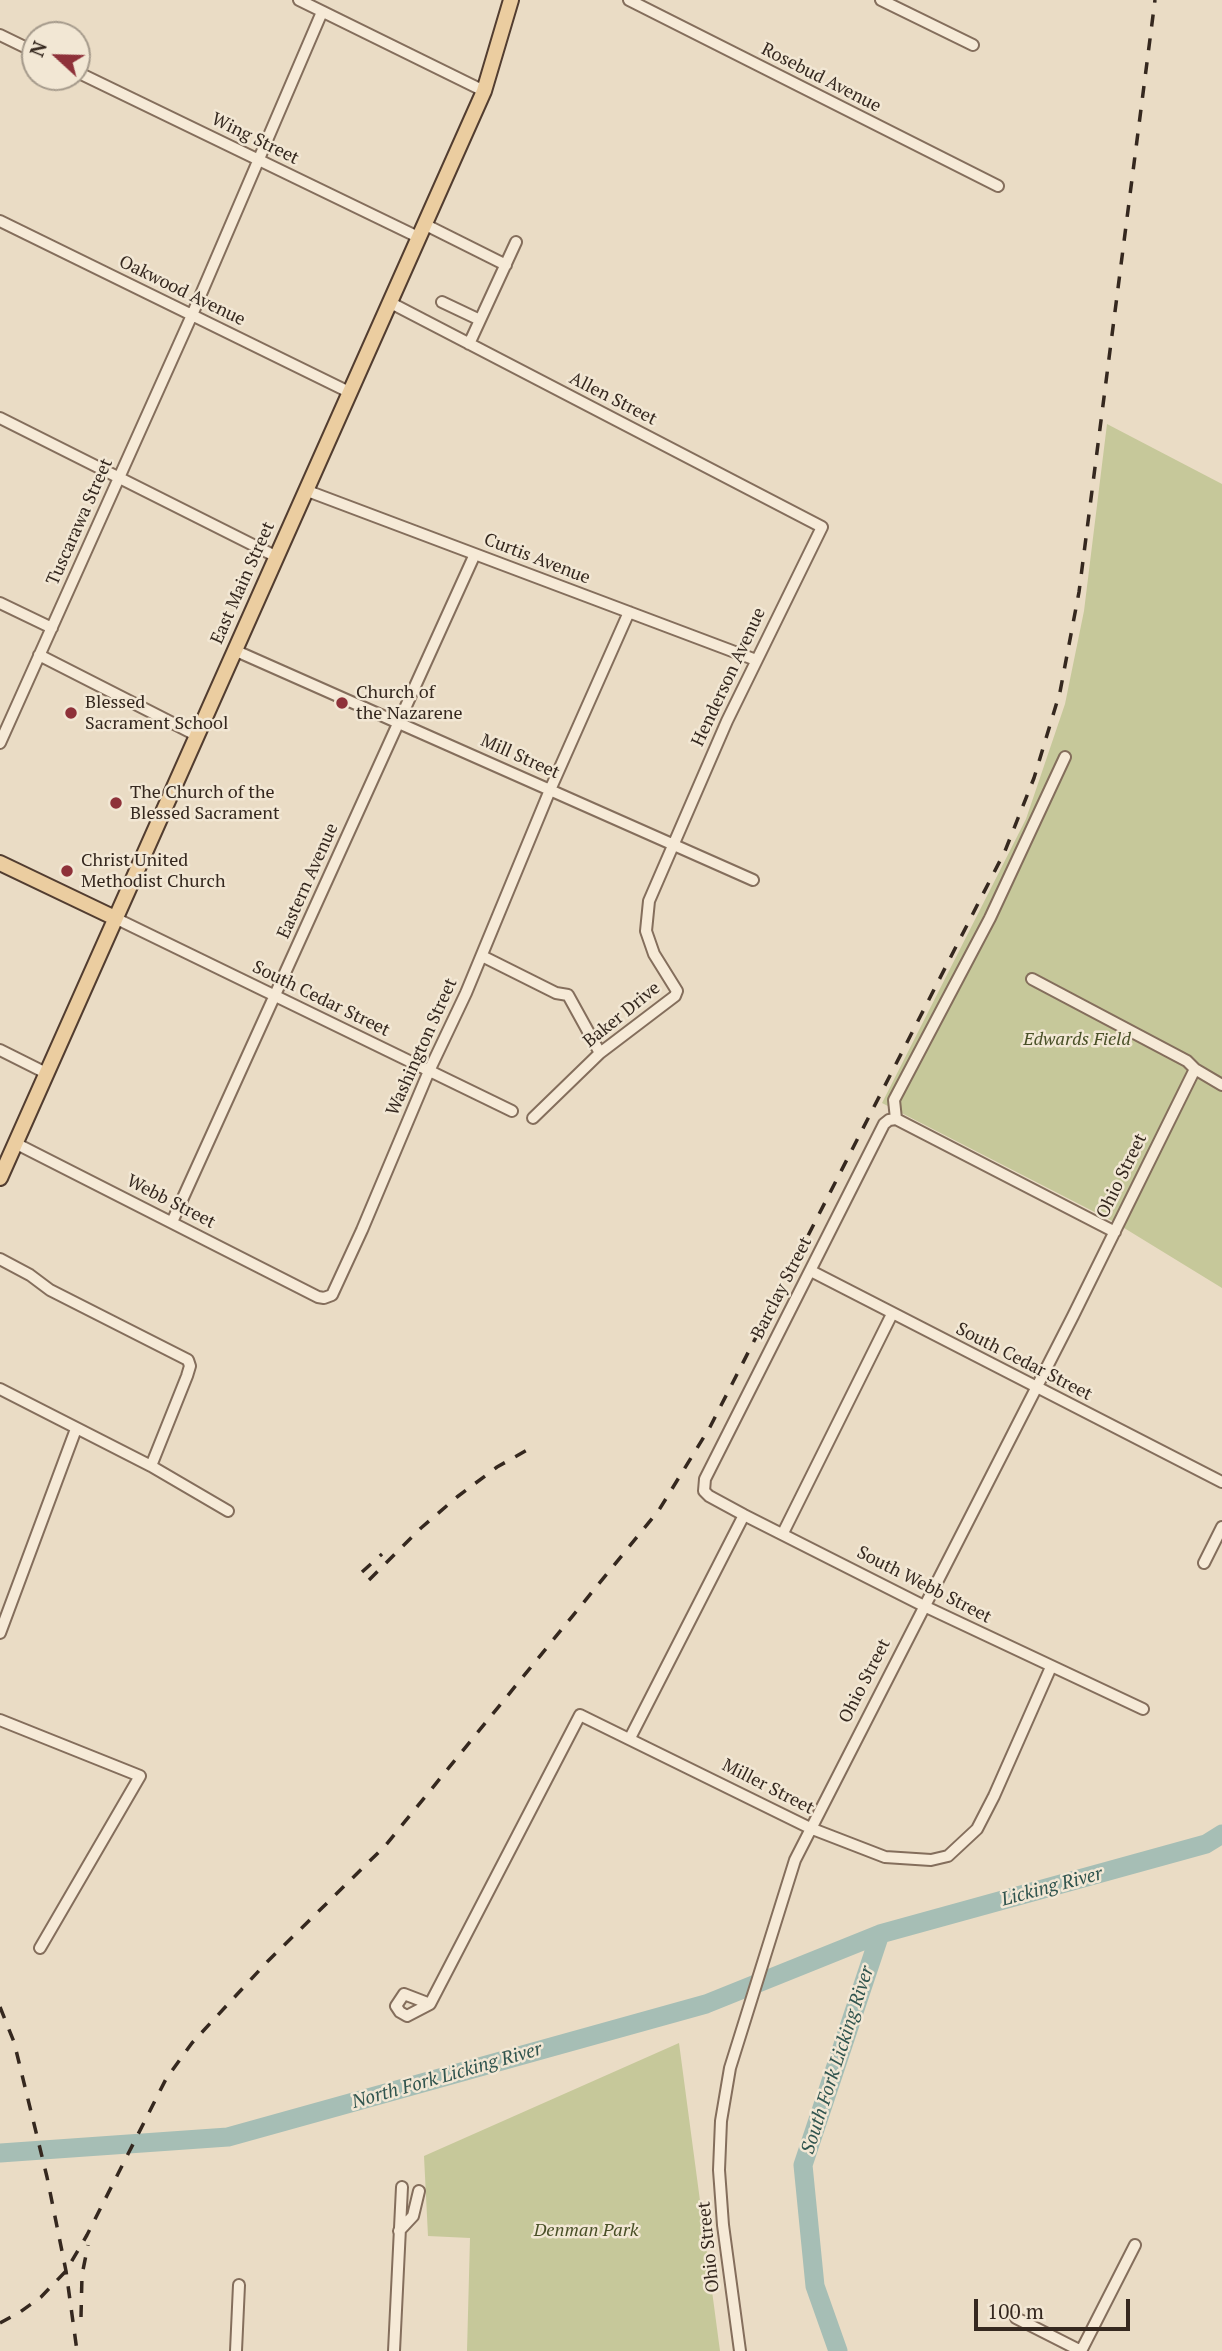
<!DOCTYPE html>
<style>
body{margin:0}
#map{position:relative;width:1222px;height:2351px;overflow:hidden;background:#eadcc5;font-family:"PT Serif",serif}
canvas{display:block}
.north{position:absolute;left:21px;top:21px;width:70px;height:70px;box-sizing:border-box;background:#f2e7d4;border:2px solid #a69b8c;border-radius:50%;rotate:292deg;font-size:19px;font-weight:700;line-height:28px;text-align:center;color:#35281f}
.north::after{content:'';display:block;margin:auto;width:24px;height:32px;background:#8e3139;clip-path:polygon(50% 0,100% 100%,50% 72%,0 100%)}
.scale{position:absolute;left:974px;top:2299px;width:156px;height:32px;box-sizing:border-box;border:4px solid #35281f;border-top:0;padding-left:9px;font-size:21px;line-height:24px;white-space:nowrap;color:#35281f;-webkit-text-stroke:5px #f2e7d4;paint-order:stroke}
</style>
<div id="map">
<canvas width="1222" height="2351"></canvas>
<div class="north">N</div>
<div class="scale">100 m</div>
</div>
<script>
const g = document.querySelector('canvas').getContext('2d');
g.lineJoin = 'round';
function fillPath(path, color) { g.fillStyle = color; g.fill(path, 'evenodd'); }
const toPath = rows => new Path2D(rows.map(r => 'M' + r).join(''));
function trace(path, color, width, dash) { g.strokeStyle = color; g.lineWidth = width; g.lineCap = dash ? 'butt' : 'round'; g.setLineDash(dash || []); g.stroke(path); }
function drawText(font, color, halo, rows, align = 'center') {
  g.font = font + ' "PT Serif",serif'; g.lineWidth = 5; g.setLineDash([]); g.textBaseline = 'middle'; g.strokeStyle = halo; g.fillStyle = color; for (const [text, x, y, turn = 0] of rows) {
    g.save(); g.translate(x, y); g.rotate((+turn || 0) * Math.PI / 180); g.textAlign = isNaN(turn) ? turn : align; if (halo) g.strokeText(text, 0, 0); g.fillText(text, 0, 0); g.restore();
  }
}
fillPath(toPath([
 [1107,424,1222,484,1222,1288,1116,1223,882,1103,1026,819,1065,704,1084,611],
 [679,2043,720,2351,467,2351,470,2238,428,2236,424,2156]
]), '#c6c89a');
trace(toPath([
 [0,2153,228,2137,706,2004,880,1934,1206,1844,1222,1834],
 [838,2351,815,2286,803,2165,880,1934]
]), '#a6beb5', 19);
const minor = toPath([
 [299,0,484,91],
 [629,0,998,186],
 [881,0,973,45],
 [0,35,35,52],
 [77,72,418,237],
 [0,221,349,392],
 [424,224,506,265],
 [389,302,822,527,727,721,649,901,646,931,654,954,677,991,675,996,600,1053,533,1118],
 [442,302,480,320],
 [469,344,516,242],
 [0,418,275,556],
 [305,490,756,660],
 [0,603,52,628],
 [234,650,753,880],
 [39,655,196,735],
 [0,743,192,315,322,12],
 [115,918,512,1111],
 [482,956,556,993,568,995,600,1053],
 [1032,979,1187,1061,1195,1069,1222,1085],
 [0,1050,46,1073],
 [896,1119,889,1120,884,1124,705,1479,704,1491,709,1496,744,1515,924,1606,1143,1709],
 [896,1119,894,1100,990,918,1065,757],
 [896,1119,1115,1232],
 [15,1143,318,1297,324,1298,332,1295,362,1230,429,1071,466,993,550,790,629,612],
 [172,1222,475,554],
 [0,1259,30,1275,50,1290,188,1360,190,1366,187,1376,151,1466],
 [811,1271,1222,1482],
 [0,1389,151,1466,228,1511],
 [783,1533,892,1314],
 [1204,1563,1222,1527],
 [0,1633,76,1429],
 [0,1720,140,1776,40,1948],
 [630,1738,744,1515],
 [404,1994,430,2004,407,2016,400,2012,396,2006,404,1994],
 [430,2004,580,1715,810,1828,885,1857,931,1860,948,1856,977,1829,994,1796,1051,1667],
 [399,2231,413,2216,419,2191],
 [1016,2318,1081,2351],
 [236,2351,239,2285],
 [394,2351,402,2187],
 [740,2351,723,2225,719,2170,721,2121,730,2068,795,1860,1073,1316,1195,1069],
 [1081,2351,1135,2245]
]);
const major = toPath([
 [0,863,115,918],
 [0,1178,484,91,511,0]
]);
trace(minor, '#846e5c', 14);
trace(major, '#523d30', 18);
trace(minor, '#f6ead7', 10);
trace(major, '#ebcda0', 14);
trace(toPath([
 [362,1572,382,1554],
 [369,1580,421,1528,457,1497,497,1467,529,1449],
 [0,2007,14,2042,47,2177,66,2271,77,2351],
 [81,2317,82,2275,88,2245],
 [0,2323,20,2312,41,2297,66,2271,87,2235,166,2079,192,2043,267,1962,385,1846,659,1510,710,1427,1005,851,1034,778,1060,692,1079,592,1155,0]
]), '#35281f', 3.5, [12, 12]);
for (const [x, y, r, color] of [
 [342,703,7,"#8e3139"],
 [71,713,7,"#8e3139"],
 [116,803,7,"#8e3139"],
 [67,871,7,"#8e3139"]
]) { const dot = new Path2D(); dot.arc(x, y, r, 0, 2 * Math.PI); g.fillStyle = color; g.fill(dot); trace(dot, '#f2e7d4', 2.5); }
drawText('18px', '#35281f', '#f2e7d4', [
 ["Rosebud Avenue",821,78,27],
 ["Wing Street",255,139,26],
 ["Oakwood Avenue",182,291,26],
 ["Allen Street",613,399,27],
 ["Tuscarawa Street",80,522,-66],
 ["Curtis Avenue",537,559,21],
 ["East Main Street",243,583,-66],
 ["Henderson Avenue",729,677,-65],
 ["Mill Street",520,757,24],
 ["Eastern Avenue",308,881,-66],
 ["South Cedar Street",321,999,26],
 ["Baker Drive",622,1015,-39],
 ["Washington Street",422,1047,-66],
 ["Ohio Street",1122,1176,-64],
 ["Webb Street",171,1202,27],
 ["Barclay Street",782,1288,-63],
 ["South Cedar Street",1024,1362,27],
 ["South Webb Street",924,1585,27],
 ["Ohio Street",865,1681,-63],
 ["Miller Street",768,1787,27],
 ["Ohio Street",709,2247,-96]
]);
drawText('18px', '#35281f', '#f2e7d4', [
 ["Church of",356,693],
 ["the Nazarene",356,714],
 ["Blessed",85,703],
 ["Sacrament School",85,724],
 ["The Church of the",130,793],
 ["Blessed Sacrament",130,814],
 ["Christ United",81,861],
 ["Methodist Church",81,882]
], 'left');
drawText('italic 18px', '#495027', '#f2e7d4', [
 ["Edwards Field",1077,1040],
 ["Denman Park",586,2231]
]);
drawText('italic 19px', '#30544e', '#f2e7d4', [
 ["Licking River",1052,1887,-15],
 ["South Fork Licking River",838,2060,-72],
 ["North Fork Licking River",447,2076,-16]
]);
</script>
